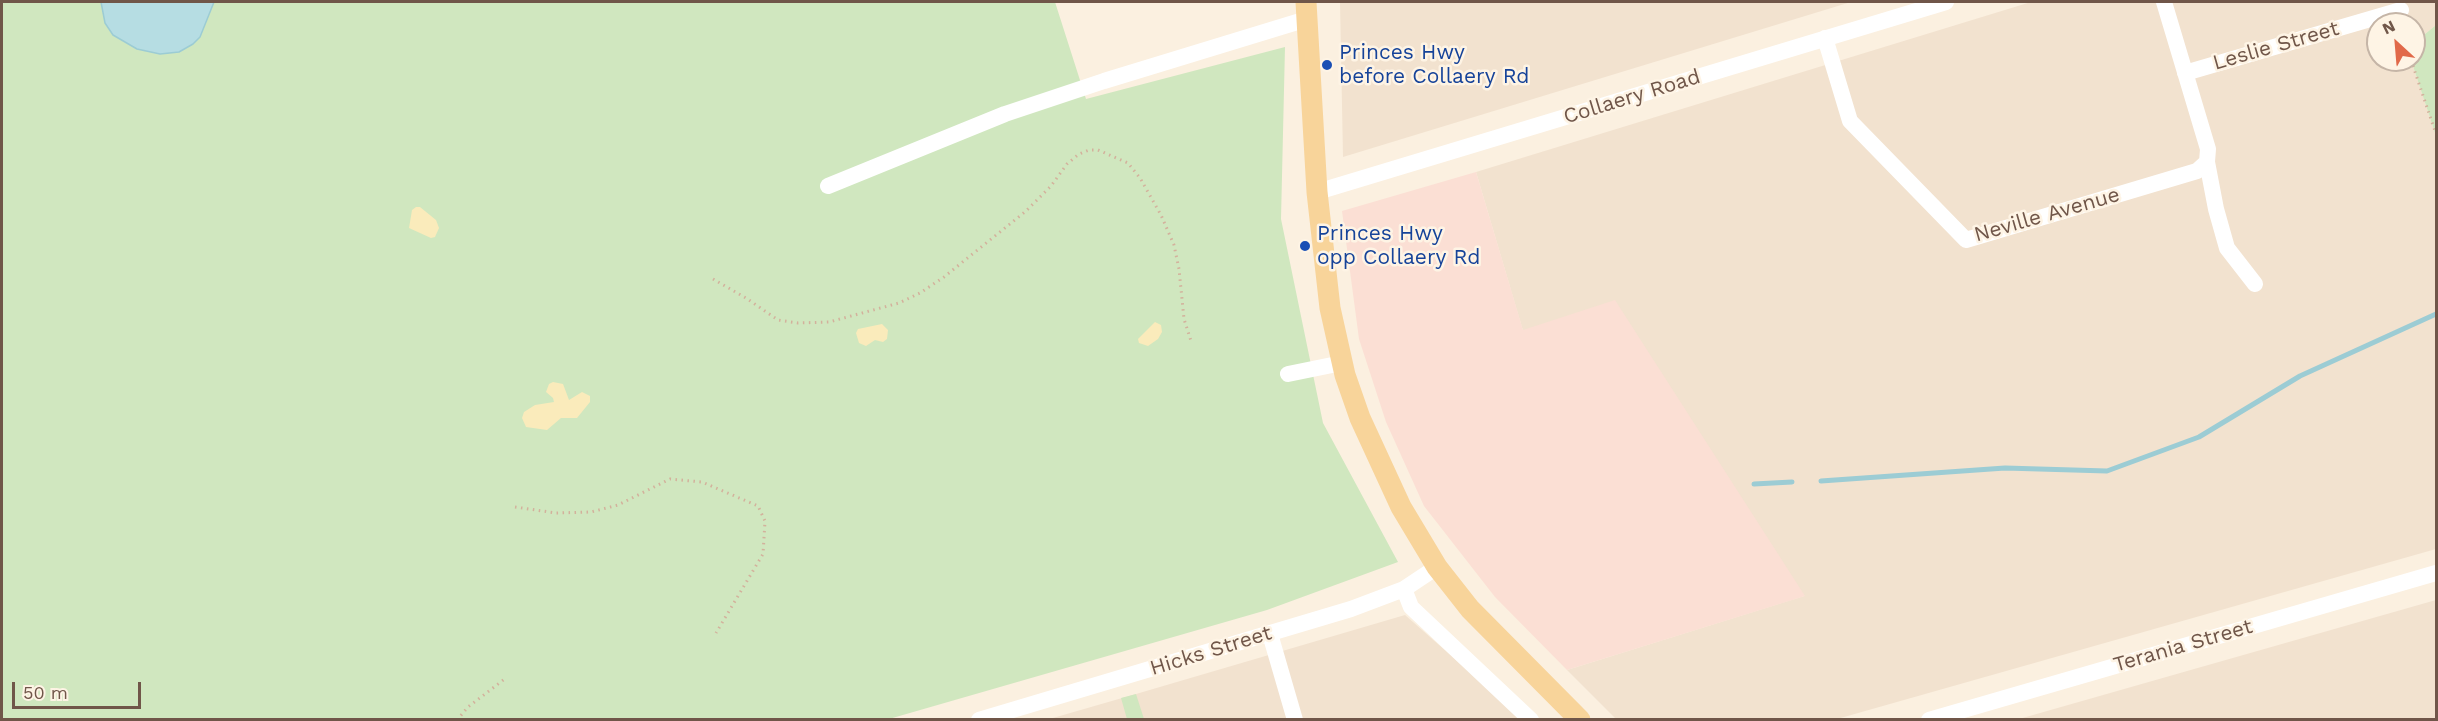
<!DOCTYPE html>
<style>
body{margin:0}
#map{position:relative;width:2438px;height:721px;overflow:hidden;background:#fbf0e0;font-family:"Work Sans",sans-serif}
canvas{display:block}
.frame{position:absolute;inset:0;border:3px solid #705649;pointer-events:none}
.north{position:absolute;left:2366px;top:12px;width:60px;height:60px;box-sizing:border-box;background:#fef4e5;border:2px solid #c5b5a7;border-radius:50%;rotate:334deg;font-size:16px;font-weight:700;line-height:24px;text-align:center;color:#705649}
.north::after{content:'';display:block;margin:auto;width:21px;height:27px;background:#e16949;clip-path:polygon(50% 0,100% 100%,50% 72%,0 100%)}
.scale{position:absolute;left:12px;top:682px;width:129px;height:27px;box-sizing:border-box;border:3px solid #705649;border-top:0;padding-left:8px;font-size:18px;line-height:21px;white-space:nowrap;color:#705649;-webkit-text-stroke:4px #fef4e5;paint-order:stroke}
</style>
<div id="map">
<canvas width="2438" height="721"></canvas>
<div class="frame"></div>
<div class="north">N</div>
<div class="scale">50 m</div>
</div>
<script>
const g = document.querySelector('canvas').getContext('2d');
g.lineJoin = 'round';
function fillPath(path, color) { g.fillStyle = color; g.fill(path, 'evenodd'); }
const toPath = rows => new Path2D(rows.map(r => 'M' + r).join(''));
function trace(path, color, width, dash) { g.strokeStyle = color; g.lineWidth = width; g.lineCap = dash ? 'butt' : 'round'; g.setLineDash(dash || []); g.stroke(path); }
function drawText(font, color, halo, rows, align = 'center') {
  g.font = font + ' "Work Sans",sans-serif'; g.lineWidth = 5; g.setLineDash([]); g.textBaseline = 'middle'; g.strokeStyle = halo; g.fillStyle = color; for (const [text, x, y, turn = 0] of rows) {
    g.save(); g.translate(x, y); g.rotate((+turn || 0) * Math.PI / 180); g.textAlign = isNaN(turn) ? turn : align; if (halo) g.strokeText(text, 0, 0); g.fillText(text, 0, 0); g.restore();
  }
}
fillPath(toPath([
 [1340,2,1851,2,1343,157],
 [2031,2,2436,2,2436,25,2414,43,2414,24,2378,24,2378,60,2411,60,2436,136,2436,549,1837,719,1616,719,1567,670,1804,596,1523,331,1476,172],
 [2436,600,2436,719,2019,719],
 [1405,615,1523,719,1046,720,1136,694]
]), '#f2e2cf');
fillPath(toPath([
 [1476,172,1523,330,1615,300,1805,596,1567,670,1495,597,1424,506,1386,422,1359,339,1342,211]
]), '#fbdfd4');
fillPath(toPath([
 [2,2,1055,2,1086,99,1285,47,1281,219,1323,423,1398,562,1267,610,889,719,2,719],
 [2436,25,2436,136,2411,60,2414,60,2414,43],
 [1136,694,1144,719,1127,719,1121,698]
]), '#d0e7bf');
fillPath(toPath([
 [416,207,420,207,436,220,439,228,435,237,431,238,409,228,412,210],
 [1155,322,1161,325,1162,332,1158,339,1148,346,1139,343,1138,339],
 [882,324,888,330,887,339,883,342,875,340,866,346,859,343,856,333,858,329],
 [553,382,563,384,569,400,582,392,590,396,590,402,577,418,561,418,547,430,526,427,522,418,524,412,535,405,554,402,553,398,546,392,549,384]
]), '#faebbb');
const water = toPath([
 [101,2,214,2,200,37,193,44,179,52,160,54,137,49,113,35,105,23,101,2]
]);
fillPath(water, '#b6dde3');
trace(water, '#9cccd4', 1.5);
trace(toPath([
 [1821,481,2005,468,2107,471,2199,437,2300,376,2436,314],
 [1754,484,1792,482]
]), '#9cccd4', 5);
trace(toPath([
 [2411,60,2436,134],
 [713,279,746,298,778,320,798,323,829,322,899,303,920,293,944,277,1026,211,1051,186,1067,164,1079,154,1089,150,1098,150,1128,163,1140,178,1161,215,1174,245,1179,269,1184,319,1191,341],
 [515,507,556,513,591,512,618,505,670,479,702,482,758,506,765,521,763,554,716,633],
 [457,720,468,707,506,678]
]), '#d3b19c', 3, [1.5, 4.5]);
trace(toPath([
 [1825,38,1850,121,1966,240,2197,171,2207,162,2208,149,2164,2],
 [2185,73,2401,10],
 [2207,162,2216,209,2227,248,2255,284],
 [828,186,1005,114,1104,81,1307,19],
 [1317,192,1946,2],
 [1288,374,1342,363],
 [1404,589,1411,607,1531,720],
 [1270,634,1295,720],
 [979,720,1351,609,1404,589,1437,567],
 [1929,720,2436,573]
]), '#fff', 16);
trace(toPath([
 [1306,2,1317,192,1330,308,1345,375,1360,418,1401,507,1437,567,1470,609,1580,720]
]), '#f8d49a', 21);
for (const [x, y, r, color] of [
 [1327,65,6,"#1a4fb4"],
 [1305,246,6,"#1a4fb4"]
]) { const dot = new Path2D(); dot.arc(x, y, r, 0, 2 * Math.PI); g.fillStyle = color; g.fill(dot); trace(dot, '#fef4e5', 2); }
drawText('21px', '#705649', '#fef4e5', [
 ["Leslie Street",2276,46,-16],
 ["Collaery Road",1632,97,-17],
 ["Neville Avenue",2047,215,-16],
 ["Terania Street",2183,646,-16],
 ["Hicks Street",1211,651,-17]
]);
drawText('21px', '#164399', '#fef4e5', [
 ["Princes Hwy",1339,53],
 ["before Collaery Rd",1339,77],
 ["Princes Hwy",1317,234],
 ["opp Collaery Rd",1317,258]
], 'left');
</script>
